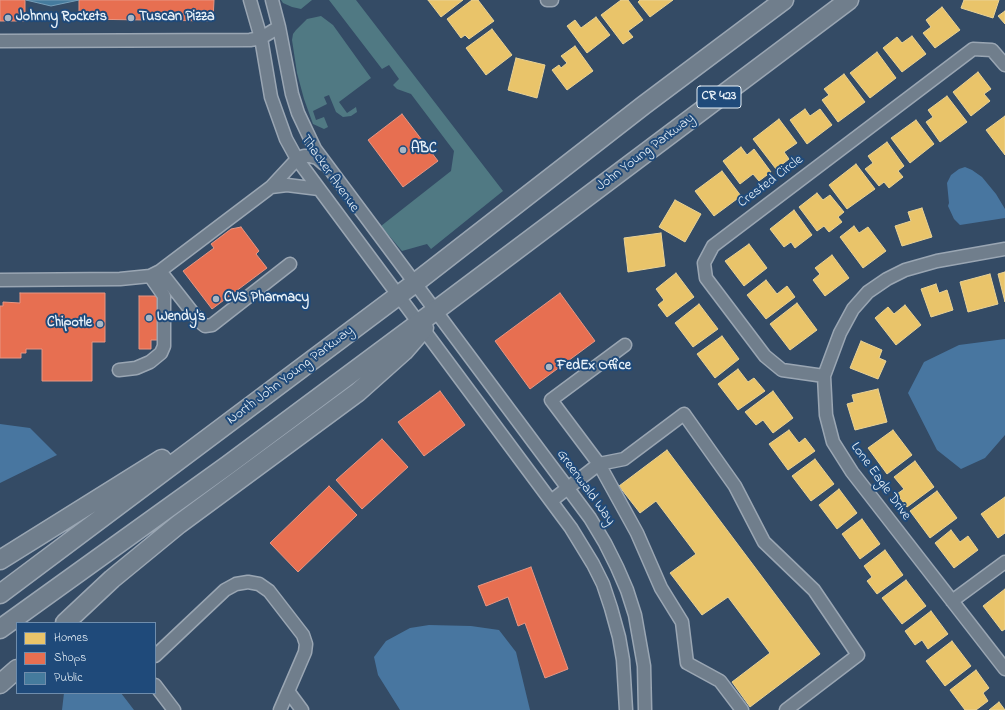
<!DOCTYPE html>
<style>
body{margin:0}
#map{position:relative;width:1005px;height:710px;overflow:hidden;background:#344b65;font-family:"Indie Flower",sans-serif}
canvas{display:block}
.legend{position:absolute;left:16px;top:622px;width:140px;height:72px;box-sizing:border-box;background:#1f4a7a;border:1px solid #6f8dac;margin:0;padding:5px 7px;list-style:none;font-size:12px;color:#e8f1f8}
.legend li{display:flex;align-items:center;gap:8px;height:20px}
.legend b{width:20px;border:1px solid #6f8dac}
</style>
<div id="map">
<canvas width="1005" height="710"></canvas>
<ul class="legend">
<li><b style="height:11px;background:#e9c46a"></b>Homes</li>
<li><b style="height:11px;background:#e76f51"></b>Shops</li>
<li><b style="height:11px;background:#457b9d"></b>Public</li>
</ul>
</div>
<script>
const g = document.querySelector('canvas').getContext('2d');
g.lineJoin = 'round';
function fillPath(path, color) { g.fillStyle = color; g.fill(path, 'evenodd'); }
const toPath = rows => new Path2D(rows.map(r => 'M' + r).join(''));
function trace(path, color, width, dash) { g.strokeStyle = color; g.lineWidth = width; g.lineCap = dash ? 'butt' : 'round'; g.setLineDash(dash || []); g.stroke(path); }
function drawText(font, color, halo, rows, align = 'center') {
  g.font = font + ' "Indie Flower",sans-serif'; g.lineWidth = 4; g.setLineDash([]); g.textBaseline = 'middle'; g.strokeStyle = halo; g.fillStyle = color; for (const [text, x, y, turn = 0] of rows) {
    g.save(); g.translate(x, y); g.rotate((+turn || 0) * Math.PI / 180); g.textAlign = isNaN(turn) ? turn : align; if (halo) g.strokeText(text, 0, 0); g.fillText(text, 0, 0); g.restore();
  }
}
fillPath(toPath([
 [281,0,312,0,301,9,292,7,283,3],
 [329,0,356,0,503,191,431,249,427,244,402,251,381,226,451,171,454,151,411,94,397,89,393,85,399,79,389,65,382,69],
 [321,16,333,25,371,78,339,102,347,113,356,107,357,112,351,116,343,117,336,112,329,95,324,97,327,104,313,111,316,120,324,117,328,127,324,129,313,124,304,99,297,73,292,40,293,34,296,30,307,19]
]), '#507983');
fillPath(toPath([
 [965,167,972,170,982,177,996,194,1005,209,1005,218,960,225,954,219,948,206,949,203,947,183,951,175,959,169],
 [1005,339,1005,435,985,458,961,469,937,450,908,393,924,362,959,345],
 [0,424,30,428,57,455,0,483],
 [429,625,471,626,499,630,516,652,530,710,400,710,378,675,374,657,386,641,410,628],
 [64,693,121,693,134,710,62,710]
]), '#4876a0');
const homes = toPath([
 [428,0,463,0,441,17,428,0],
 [472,0,478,0,494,21,469,39,465,35,461,38,447,19,472,0],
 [621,0,628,0,643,20,628,31,633,37,623,44,601,15,621,0],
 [640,0,673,0,650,17,638,2,640,0],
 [964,0,999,0,993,18,961,8,964,0],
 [942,7,960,30,935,48,923,33,931,27,926,20,942,7],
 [1005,11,1005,24,998,16,1005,11],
 [596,17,610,35,587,53,567,26,575,20,581,28,596,17],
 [492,29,512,55,486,75,466,48,492,29],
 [912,36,926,54,902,72,883,48,897,37,902,43,912,36],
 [575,46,593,71,567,90,552,70,559,65,561,68,567,63,561,56,575,46],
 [877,52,896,78,870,98,850,73,877,52],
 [516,58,545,65,537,98,508,90,516,58],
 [978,72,991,89,984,94,990,101,971,116,953,92,978,72],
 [844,74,865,102,838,122,822,100,829,95,824,89,844,74],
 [947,96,967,122,940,142,926,122,933,117,928,110,947,96],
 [805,109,810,116,820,109,832,125,807,144,790,120,805,109],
 [1005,116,1005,155,986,130,1005,116],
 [779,119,797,143,784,152,789,159,776,169,753,139,779,119],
 [916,120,934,144,910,163,891,138,916,120],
 [887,142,904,166,898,171,903,177,889,188,884,182,879,186,865,169,873,163,868,156,887,142],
 [741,147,747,155,754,149,771,172,759,181,753,174,740,184,723,161,741,147],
 [856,164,875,189,847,209,829,185,856,164],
 [722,171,741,196,714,216,695,191,722,171],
 [817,193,823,200,830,195,844,212,838,217,842,222,829,232,824,226,817,231,799,207,817,193],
 [675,200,701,214,685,242,659,227,675,200],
 [922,208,932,237,902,246,895,226,911,221,908,212,922,208],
 [794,210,812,235,795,248,791,242,784,247,770,229,794,210],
 [854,226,859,233,868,227,886,251,863,268,840,237,854,226],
 [661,233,665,266,628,272,624,238,661,233],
 [749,244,767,268,744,286,725,261,749,244],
 [832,255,849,278,825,296,813,280,820,274,815,268,832,255],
 [1005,272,1005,302,998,274,1005,272],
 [676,273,694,297,667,317,658,305,664,300,656,289,676,273],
 [990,274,998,304,968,312,960,282,990,274],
 [766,280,777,294,787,286,795,297,766,319,747,295,766,280],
 [936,284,939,293,947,290,953,310,931,317,921,289,936,284],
 [797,303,817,330,790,350,770,324,797,303],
 [699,304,718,329,693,347,675,323,699,304],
 [905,305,921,325,896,345,875,318,888,307,894,314,905,305],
 [722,336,739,359,715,378,697,354,722,336],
 [861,341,882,350,879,358,886,361,878,379,850,368,861,341],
 [738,369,748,382,754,378,765,391,738,410,718,384,738,369],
 [878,389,887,422,855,430,847,404,854,402,852,395,878,389],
 [773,391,793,418,773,433,763,420,756,425,745,412,773,391],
 [789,430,799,443,805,438,815,451,788,470,769,444,789,430],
 [893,430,912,455,887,474,868,448,893,430],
 [667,450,820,654,750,707,732,682,770,653,728,597,702,615,670,573,696,554,656,501,640,513,619,486,667,450],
 [815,459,834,484,811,501,792,476,815,459],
 [915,461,934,487,907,507,897,494,904,489,894,477,915,461],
 [839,489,857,513,837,529,819,505,839,489],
 [937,491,957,518,930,538,910,511,937,491],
 [1005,497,1005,533,998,538,981,514,1005,497],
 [862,519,880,544,860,559,842,534,862,519],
 [951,530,960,542,968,536,978,550,954,568,935,543,951,530],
 [885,550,903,575,877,594,867,581,872,577,864,566,885,550],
 [906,580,926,606,902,624,882,598,906,580],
 [1005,589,1005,629,1002,631,983,606,1005,589],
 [931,611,948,634,928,649,922,640,915,645,905,631,931,611],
 [952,641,971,666,945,686,926,661,952,641],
 [976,670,989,688,983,693,988,701,976,710,965,710,950,690,976,670],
 [999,702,1005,710,989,710,999,702]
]);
fillPath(homes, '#e9c46a');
trace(homes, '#e9d295', 1);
const shops = toPath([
 [0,0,25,0,25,21,0,21,0,0],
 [79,0,214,0,213,21,79,19,79,0],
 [402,114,438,161,403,187,368,140,402,114],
 [241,227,259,251,256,254,267,268,212,309,183,271,214,248,211,244,231,229,241,227],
 [20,293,105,293,105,342,92,342,92,381,42,381,42,349,26,349,26,353,21,353,21,358,0,358,0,306,3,306,3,302,20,303,20,293],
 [560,293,595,341,530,389,495,341,560,293],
 [139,296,159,296,159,340,151,340,151,349,139,349,139,296],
 [440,391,465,425,424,456,398,422,440,391],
 [382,439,408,467,362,509,336,480,382,439],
 [329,486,357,515,298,572,270,543,329,486],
 [531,567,568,669,545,678,525,623,518,626,508,597,486,606,478,586,531,567]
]);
fillPath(shops, '#e76f51');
trace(shops, '#e79683', 1);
const public = toPath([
 [26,0,79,0,51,6,26,0]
]);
fillPath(public, '#457b9d');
trace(public, '#769eb8', 1);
const minor = toPath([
 [250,0,261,38,271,97,286,139,297,159,571,528,593,564,603,584,611,608,619,637,623,660,626,710],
 [272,0,279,27,292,94,298,113,315,149,590,518,605,543,617,567,627,590,635,615,644,666,645,710],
 [547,0,552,0],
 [0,41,250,40,261,38,279,27],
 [271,187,287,185,319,189],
 [1005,249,937,261,905,270,887,279,868,292,853,309,840,333,824,376,826,415,833,442,852,472,1005,669],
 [160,271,200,322,205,326,212,325,290,264],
 [0,280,120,279,150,276,160,271,271,187,297,159,304,156,310,156,317,158,324,164],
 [625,345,551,400,599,464,637,533,661,588,682,622,687,663,720,681,742,710],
 [119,370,136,368,150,362,161,353,164,346,164,296,150,276],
 [824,376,782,370,765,356,706,278,704,263,713,246,973,49,992,50,1005,65],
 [551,501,599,464,624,459,684,414,735,486,764,542,814,590,858,655,786,710],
 [952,601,1005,562],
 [155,656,225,590,236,584,248,582,259,584,269,591,303,635,306,644,305,652,280,710],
 [155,685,174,710],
 [288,691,302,710]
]);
const highway = toPath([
 [0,560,162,459],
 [0,594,415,283,644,105,784,0],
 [65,623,112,579,179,524,358,392,404,351,424,328],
 [0,629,228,465,435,311,849,0],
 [0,684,17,669]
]);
trace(minor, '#9aa6b3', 15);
trace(highway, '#9aa6b3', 21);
trace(minor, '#707e8c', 12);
trace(highway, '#707e8c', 18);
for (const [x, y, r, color] of [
 [8,18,4,"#a9b7c5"],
 [131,18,4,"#a9b7c5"],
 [403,150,4,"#a9b7c5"],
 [216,299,4,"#a9b7c5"],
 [149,318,4,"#a9b7c5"],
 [100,324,4,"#a9b7c5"],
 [549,367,4,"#a9b7c5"]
]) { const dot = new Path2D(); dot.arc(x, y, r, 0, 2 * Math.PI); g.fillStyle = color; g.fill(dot); trace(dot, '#1f4a7a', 1.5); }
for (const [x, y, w] of [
 [719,97,44]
]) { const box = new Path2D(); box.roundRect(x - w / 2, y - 11, w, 22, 3); g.fillStyle = '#1f4a7a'; g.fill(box); trace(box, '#e8f1f8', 1); }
drawText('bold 13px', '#e8f1f8', null, [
 ["CR 423",719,97]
]);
drawText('bold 14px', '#e8f1f8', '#1f4a7a', [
 ["Johnny Rockets",16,18],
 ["Tuscan Pizza",139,18],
 ["ABC",411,150],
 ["CVS Pharmacy",224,299],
 ["Wendy's",157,318],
 ["Chipotle",92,324,"right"],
 ["FedEx Office",557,367]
], 'left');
drawText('14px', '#e8f1f8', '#1f4a7a', [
 ["John Young Parkway",646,153,-37],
 ["Thacker Avenue",329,174,55],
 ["Crested Circle",771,182,-37],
 ["North John Young Parkway",291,376,-37],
 ["Lone Eagle Drive",880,482,54],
 ["Greenwald Way",585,488,54]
]);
</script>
